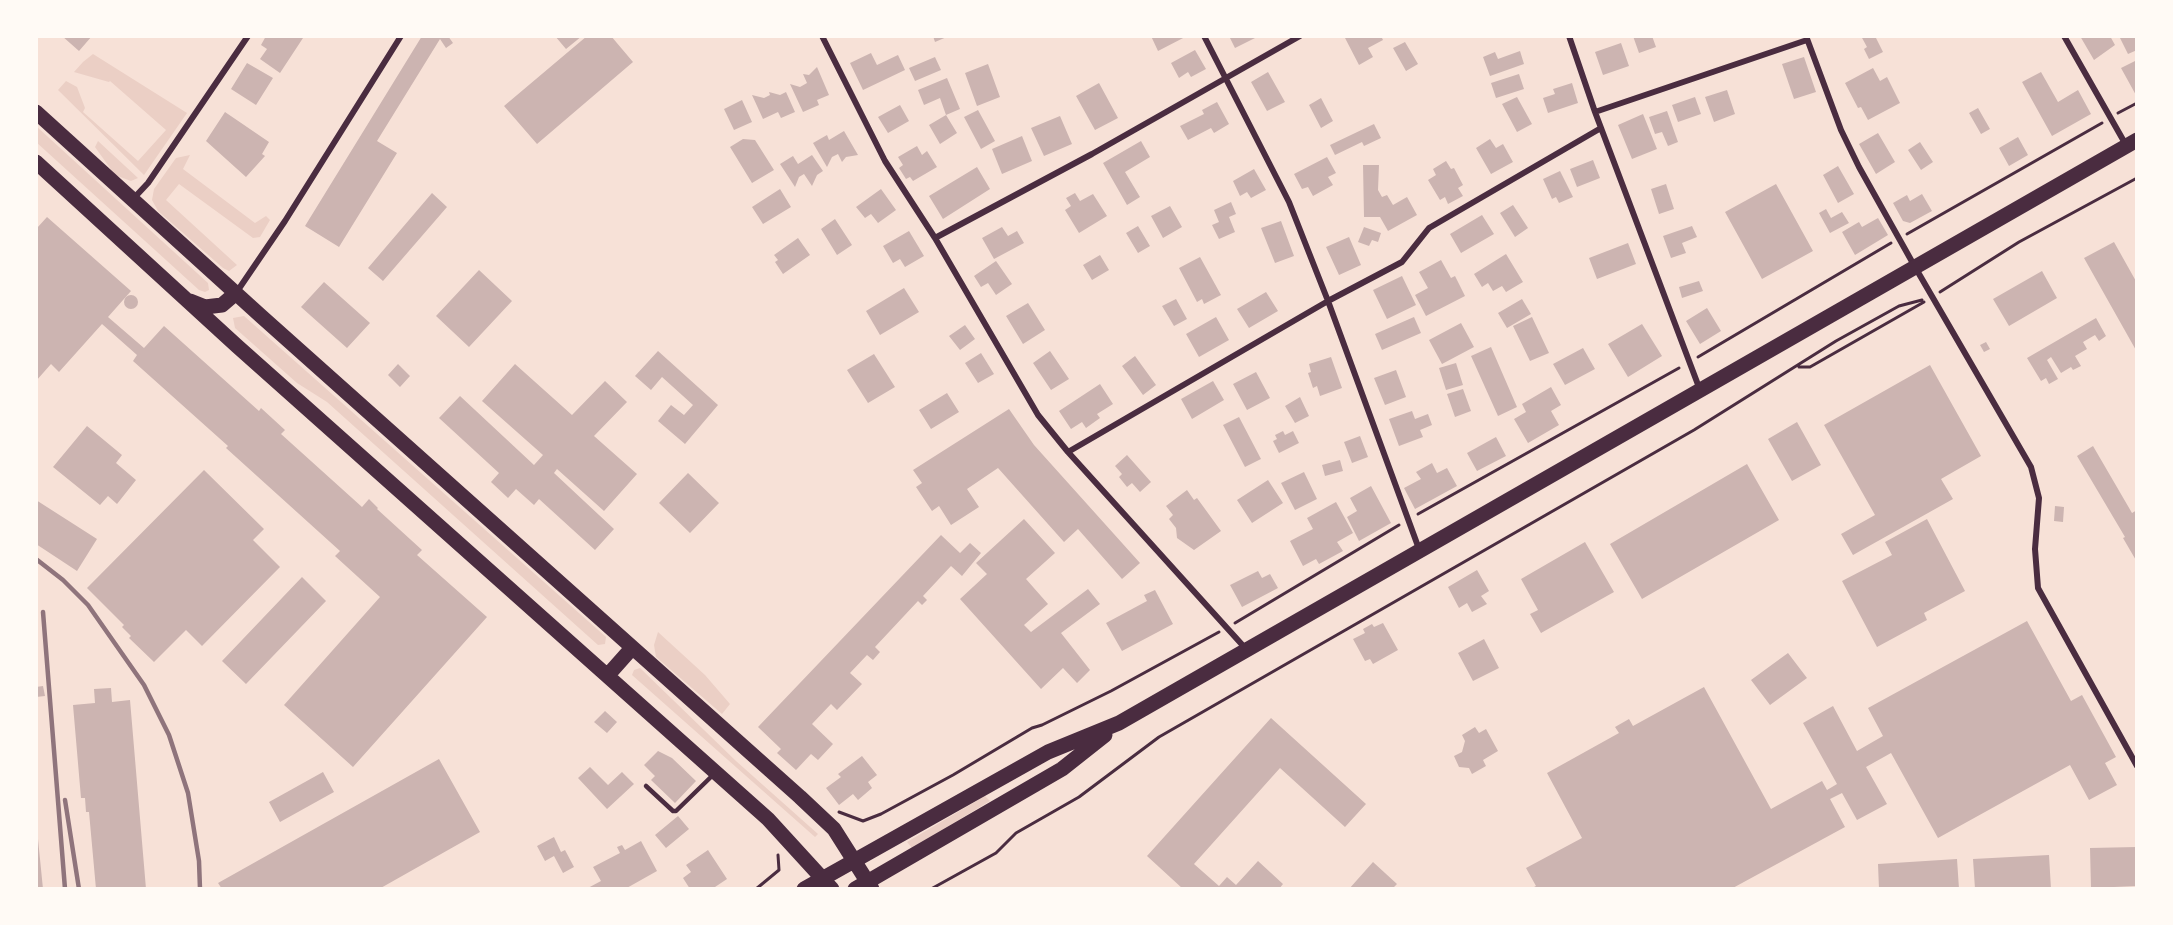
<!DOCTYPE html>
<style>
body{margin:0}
#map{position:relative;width:2173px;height:925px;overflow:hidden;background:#f7e1d7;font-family:"DejaVu Sans",sans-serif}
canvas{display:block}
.frame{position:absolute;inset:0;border:38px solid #fffaf5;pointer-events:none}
</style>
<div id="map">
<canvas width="2173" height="925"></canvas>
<div class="frame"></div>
</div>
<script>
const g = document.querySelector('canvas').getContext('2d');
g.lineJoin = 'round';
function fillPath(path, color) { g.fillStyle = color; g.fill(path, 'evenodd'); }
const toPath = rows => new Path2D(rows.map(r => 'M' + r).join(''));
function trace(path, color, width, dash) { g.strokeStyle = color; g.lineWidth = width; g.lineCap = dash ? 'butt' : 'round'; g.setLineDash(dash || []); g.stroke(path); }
fillPath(toPath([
 [93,54,187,113,144,175,58,90,66,81,77,87,85,108,83,112,138,161,166,130,110,81,109,82,74,72,83,62],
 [36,126,208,283,209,290,205,292,199,290,36,142],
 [98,141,138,178,131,181,115,175,95,147],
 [190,155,183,169,255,223,266,216,270,220,260,237,253,238,179,184,166,200,237,265,229,271,223,268,158,211,152,200,154,189,176,158],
 [244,316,606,637,605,644,598,645,327,402,297,383,235,328,233,318],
 [658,632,705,675,730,704,722,714,656,657,654,645],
 [640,668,736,761,818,834,815,837,632,675,634,670],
 [985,796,990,801,912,848,907,842]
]), '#ebcfc5');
fillPath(toPath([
 [62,36,92,36,79,51],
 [266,36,303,38,280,73,260,59,267,49,261,45],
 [422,36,448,36,453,43,446,48,440,39,377,141,397,153,339,247,305,226],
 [555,36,582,36,566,49],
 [587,36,611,36,633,62,537,144,504,106],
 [933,36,949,36,935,42],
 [1151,36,1187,36,1158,51],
 [1229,36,1259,36,1235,48],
 [1344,36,1381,36,1383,40,1368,48,1373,57,1359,65],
 [1633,36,1652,36,1656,47,1639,53],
 [1861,36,1875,36,1883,52,1869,59,1864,49,1867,47],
 [2080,36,2110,36,2115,45,2094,60],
 [2123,36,2137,36,2137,50,2128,54,2120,38],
 [1405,42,1418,64,1406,71,1393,48],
 [1621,43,1629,66,1603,75,1595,52],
 [1195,50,1206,69,1191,77,1188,72,1179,78,1171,63],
 [1520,51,1524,64,1490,76,1483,57,1495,52,1498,59],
 [871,53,877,65,898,55,905,70,863,90,850,63],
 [935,57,941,70,915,81,909,68],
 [1804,57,1816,92,1794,99,1782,64],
 [2137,60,2137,97,2121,68],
 [247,63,273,78,256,105,231,89],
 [988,64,1000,97,977,106,965,73],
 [817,67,829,95,817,100,819,105,803,112,790,84,800,87,807,83,803,74,809,75],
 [1873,68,1880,81,1887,77,1900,103,1868,120,1861,107,1858,108,1845,83],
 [1268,72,1285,102,1267,111,1251,82],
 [2041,72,2058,102,2078,90,2091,114,2052,136,2022,82],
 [1519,74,1524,89,1496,98,1491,83],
 [947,78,960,109,946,115,940,98,924,105,918,90],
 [1099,83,1118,118,1095,130,1076,96],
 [1572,83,1578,103,1548,113,1543,98,1555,94,1553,89],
 [1727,90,1735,114,1714,122,1705,97],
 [769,92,780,95,786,92,795,112,781,118,778,112,763,119,752,95,764,98,770,95],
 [1517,97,1532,124,1517,132,1502,104],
 [1695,97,1701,114,1678,122,1672,105],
 [1321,98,1333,121,1321,128,1309,105],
 [742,100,752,122,734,130,724,109],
 [1217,102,1229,124,1214,133,1211,128,1188,140,1180,126,1204,114,1202,110],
 [900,105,909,121,888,133,878,117],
 [1978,108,1990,129,1981,134,1969,113],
 [978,110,995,141,981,149,964,117],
 [1667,111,1678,142,1668,146,1662,132,1655,134,1649,117],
 [225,112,269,142,262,154,265,156,246,177,206,141],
 [1643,114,1657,149,1632,159,1618,125],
 [946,115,957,133,940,144,929,125],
 [1060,116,1072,144,1044,156,1031,128],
 [1374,124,1381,138,1364,146,1362,142,1335,155,1330,145],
 [844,131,858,155,846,157,842,162,838,154,832,157,827,167,813,143,827,135,829,140],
 [1878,133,1895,162,1876,174,1859,144],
 [1022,136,1032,161,1002,174,992,149],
 [2018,137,2028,155,2009,166,1999,148],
 [743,139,755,140,774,170,752,183,730,147],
 [1490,139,1496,148,1503,144,1513,162,1491,174,1476,148],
 [1141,141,1150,157,1125,172,1140,197,1127,205,1103,163],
 [1920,142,1933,162,1921,170,1908,150],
 [917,146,922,155,927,151,937,167,913,181,910,177,906,179,899,168,903,165,898,157],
 [812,155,823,171,817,175,812,186,804,174,799,177,795,187,780,164,793,156,798,164],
 [1327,157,1336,173,1328,177,1333,185,1313,196,1308,187,1302,189,1294,174],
 [1593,160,1600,178,1577,187,1570,169],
 [1446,161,1451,169,1454,168,1463,185,1458,188,1463,196,1448,204,1445,197,1440,200,1428,180,1436,175,1433,169],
 [1363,165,1379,165,1378,190,1382,197,1387,195,1393,205,1407,197,1417,215,1388,231,1380,217,1364,217],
 [1838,166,1854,194,1838,203,1823,175],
 [977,167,990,189,943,219,929,196],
 [1254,169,1266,190,1251,198,1247,192,1240,196,1233,181],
 [1560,171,1573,197,1559,203,1556,197,1552,199,1543,179],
 [1666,184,1674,209,1659,214,1651,189],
 [1776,184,1813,251,1762,279,1725,212],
 [780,189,791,207,763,224,752,207],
 [881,189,896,210,878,223,871,214,865,218,856,207],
 [432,193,447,207,383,281,368,268],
 [1075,193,1080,201,1093,194,1107,216,1079,233,1065,210,1071,206,1066,198],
 [1922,194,1932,211,1910,223,1903,221,1893,203,1907,195,1910,201],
 [1231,202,1236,214,1229,217,1235,232,1219,239,1212,225,1219,222,1214,210],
 [1513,205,1528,228,1515,237,1500,213],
 [1170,206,1182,227,1163,238,1151,216],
 [1826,209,1831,218,1842,212,1849,223,1830,233,1819,213],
 [1482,215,1494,234,1461,253,1450,234],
 [47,217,131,291,108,317,144,348,164,326,259,411,261,408,285,430,281,434,362,507,369,499,378,508,377,509,422,550,417,555,487,617,353,767,284,705,380,597,335,556,340,551,226,448,228,446,133,361,137,355,102,324,59,372,51,364,36,381,36,227,37,228],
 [1878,218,1888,235,1855,255,1842,232,1859,222,1862,227],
 [835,219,852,245,837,255,821,229],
 [1281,221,1294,256,1275,263,1261,228],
 [1138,226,1150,246,1138,253,1126,233],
 [1692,226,1697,237,1682,243,1686,253,1671,258,1663,236],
 [1002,227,1008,236,1017,231,1024,243,994,259,982,238],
 [1364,227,1381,233,1378,242,1372,240,1369,246,1358,242],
 [909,231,924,256,905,267,900,259,893,263,883,246],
 [1349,237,1361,265,1339,275,1326,247],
 [798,238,810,255,783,274,775,262,778,260,774,255],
 [2114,242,2137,283,2137,352,2084,258],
 [1628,243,1636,264,1597,279,1589,258],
 [1506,254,1523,282,1506,292,1502,286,1493,291,1488,283,1482,287,1474,274],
 [1100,255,1109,270,1092,280,1083,265],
 [1200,257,1221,295,1204,304,1202,299,1197,302,1179,268],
 [1441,260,1451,278,1455,276,1465,296,1426,316,1415,295,1428,288,1419,272],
 [996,261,1012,284,996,295,988,283,981,287,974,276],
 [479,270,512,301,469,347,436,316],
 [2042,271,2057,298,2009,326,1993,299],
 [1402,276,1416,305,1387,319,1373,290],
 [1699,281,1703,291,1682,298,1679,287],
 [324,282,370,323,347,348,301,307],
 [904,288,919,312,880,335,866,311],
 [1266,292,1278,311,1249,328,1237,309],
 '124 302a7 7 0 1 1 14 0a7 7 0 1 1-14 0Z',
 [1176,299,1187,319,1174,326,1162,306],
 [1522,299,1531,314,1507,328,1498,313],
 [1028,303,1045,330,1023,344,1006,316],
 [1707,308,1721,331,1700,344,1686,321],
 [1216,317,1229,340,1199,357,1186,334],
 [1414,317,1421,333,1382,350,1375,334],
 [1532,317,1549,353,1530,361,1513,326],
 [2096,318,2106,336,2099,341,2095,335,2083,342,2087,349,2075,356,2081,366,2073,370,2071,367,2061,373,2051,357,2047,360,2058,379,2049,384,2046,378,2041,381,2027,358],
 [1461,323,1474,347,1442,364,1429,340],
 [1642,324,1662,356,1628,377,1608,344],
 [965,325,975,339,960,350,949,336],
 [1986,342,1990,349,1984,352,1980,345],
 [1491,347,1517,407,1498,416,1471,356],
 [1583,348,1595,369,1565,385,1553,364],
 [658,351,718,405,685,444,658,421,671,405,684,415,693,405,662,377,651,390,635,376],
 [1050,351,1069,379,1051,390,1033,363],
 [981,353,994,374,978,383,965,363],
 [874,354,895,387,868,403,847,370],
 [1135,356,1156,385,1143,395,1122,366],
 [1331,357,1342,388,1320,396,1317,386,1313,388,1308,373,1311,372,1309,364],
 [1456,363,1463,385,1446,390,1439,368],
 [398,364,410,376,400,387,388,375],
 [515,364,572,415,605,381,627,402,594,436,637,474,604,511,557,469,554,473,614,529,595,550,539,499,534,505,516,489,508,498,491,482,499,473,439,418,460,396,534,465,543,455,482,401],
 [1930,365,1981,456,1941,479,1953,499,1853,555,1841,534,1875,515,1824,425],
 [1396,370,1406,397,1385,405,1374,378],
 [1256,372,1270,398,1247,410,1233,384],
 [1213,381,1224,400,1192,419,1181,399],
 [1100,384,1113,404,1097,414,1100,418,1086,428,1082,422,1071,429,1059,411],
 [1551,387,1561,405,1551,411,1559,425,1528,443,1514,419,1526,412,1522,404],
 [1463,389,1471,411,1455,417,1447,394],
 [947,393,959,412,931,429,919,410],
 [1300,397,1309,416,1295,423,1285,406],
 [1009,409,1034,445,1140,563,1122,579,1078,529,1064,542,998,468,967,489,979,507,951,525,939,506,932,511,916,487,922,483,913,470],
 [1412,411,1415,419,1428,414,1432,425,1420,430,1423,437,1399,446,1389,419],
 [1239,417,1261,459,1245,467,1223,425],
 [1797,422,1821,465,1792,481,1768,439],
 [87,426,122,455,116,463,136,480,117,504,108,496,100,505,53,467],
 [1283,431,1285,435,1293,431,1299,443,1279,453,1273,441,1277,439,1275,435],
 [1360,436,1368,457,1352,463,1344,442],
 [1496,437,1506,456,1477,471,1467,453],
 [2093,446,2132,513,2137,510,2137,562,2123,538,2125,537,2077,456],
 [1127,455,1151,482,1140,492,1132,483,1127,487,1119,477,1122,474,1115,466],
 [1340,460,1343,471,1325,476,1322,465],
 [1432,463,1437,473,1447,468,1457,486,1415,509,1404,488,1421,479,1416,472],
 [1747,464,1779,520,1642,599,1610,544],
 [204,470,264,529,253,540,280,567,202,646,186,630,154,662,129,638,131,636,122,627,124,625,87,588],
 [1304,472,1317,499,1295,510,1281,483],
 [688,473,719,503,690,533,659,503],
 [1268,480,1283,503,1252,523,1237,500],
 [1371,486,1391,523,1359,541,1347,517,1357,511,1350,498],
 [1187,490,1194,500,1197,498,1221,531,1194,550,1177,538,1176,528,1169,519,1173,515,1166,506],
 [36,500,97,539,77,571,36,544],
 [1336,502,1353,533,1337,542,1343,551,1319,564,1316,559,1303,566,1290,541,1313,529,1307,518],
 [2055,506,2064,507,2063,522,2054,521],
 [1024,519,1055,553,1026,579,1048,604,1024,625,1031,632,1088,589,1100,604,1061,633,1090,670,1077,683,1063,668,1041,689,960,599,987,574,976,563],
 [1927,519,1965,591,1924,613,1927,620,1877,647,1842,581,1892,555,1885,542],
 [941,535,960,553,970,543,981,553,962,576,951,566,923,596,927,600,922,605,918,601,875,647,880,652,873,660,867,655,850,673,862,684,837,710,831,704,812,724,833,744,818,760,811,754,796,770,777,753,781,749,758,727],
 [1585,542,1614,592,1541,633,1530,614,1538,610,1521,579],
 [1477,570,1489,591,1481,596,1487,604,1472,612,1467,603,1459,608,1448,587],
 [1258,571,1262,578,1270,574,1278,588,1242,607,1230,585],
 [302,577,326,601,246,684,222,661],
 [1155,590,1173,624,1122,651,1106,623,1147,601,1144,595],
 [2027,621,2071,701,2082,695,2116,757,2105,763,2117,785,2089,800,2070,765,1938,838,1891,753,1866,767,1887,804,1857,820,1842,793,1830,799,1845,827,1731,889,1530,889,1536,886,1526,868,1582,838,1547,773,1619,733,1615,727,1629,719,1633,726,1704,687,1771,809,1822,781,1827,790,1837,784,1803,723,1833,706,1857,751,1883,736,1868,708],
 [1383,623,1398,650,1373,664,1370,659,1365,661,1353,639,1365,633,1363,629,1372,624,1374,627],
 [1484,639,1499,668,1473,681,1458,653],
 [1788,653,1807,678,1770,705,1751,680],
 [43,686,45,696,36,697,36,687],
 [111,688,112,702,130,700,146,889,96,889,89,812,86,812,85,798,81,798,73,705,95,703,94,689],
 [605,711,617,722,607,733,594,722],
 [1271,718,1366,804,1345,827,1280,768,1194,864,1219,886,1227,877,1236,885,1258,861,1283,884,1279,889,1183,889,1147,856],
 [1475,727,1479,733,1486,729,1498,751,1483,760,1486,766,1472,774,1469,768,1459,767,1454,756,1462,752,1465,741,1462,735],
 [658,751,672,758,696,781,675,803,651,780,655,776,644,765],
 [862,756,877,775,868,782,872,788,858,800,853,794,839,805,826,788,841,777,838,774],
 [439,759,480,832,379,889,222,889,218,883],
 [590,767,608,785,622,772,634,784,607,809,578,778],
 [323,772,334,792,280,822,269,802],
 [678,816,689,829,666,848,655,835],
 [554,837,561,852,565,850,574,867,563,873,554,856,545,861,537,846],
 [36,839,38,839,43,889,36,889],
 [641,841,657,871,625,889,586,889,601,881,593,867,620,853,617,847,622,845,625,850],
 [2137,847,2137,886,2091,888,2090,848],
 [708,850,727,879,712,889,690,889,683,878,691,872,686,865],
 [2049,855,2051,889,1975,889,1973,859],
 [1957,859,1959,889,1879,889,1878,864],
 [1373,862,1397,884,1392,889,1349,889]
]), '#ccb4b1');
trace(toPath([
 [2118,113,2137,103],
 [1907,234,2102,123],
 [1940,292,2019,242,2137,178],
 [1698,357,1891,243],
 [1799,367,1810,367,1924,302],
 [1418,514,1679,368],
 [1235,623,1399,525],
 [839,812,863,821,881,814,953,775,1032,728,1042,725,1111,691,1219,632],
 [756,889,779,870,778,855],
 [931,889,996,853,1016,833,1079,797,1159,737,1694,430,1836,341,1899,306,1922,300]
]), '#4a2c40', 3);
trace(toPath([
 [646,786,673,811,676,811,714,774]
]), '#4a2c40', 4.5);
trace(toPath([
 [822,36,885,161,935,238,1038,415,1068,452,1246,649],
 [1204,36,1289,202,1328,301,1419,549],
 [1569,36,1595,112,1700,390],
 [1806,36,1841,130,1859,167,1915,267,2031,467,2039,498,2035,549,2038,588,2137,766],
 [2064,36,2126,145],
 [1595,112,1807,40],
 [133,199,148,183,248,36],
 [935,238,1092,154,1300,36],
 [236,293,285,221,401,36],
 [1068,452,1328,301,1402,262,1429,228,1601,128]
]), '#4a2c40', 6);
trace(toPath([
 [36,112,262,317,800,797,834,829,872,889],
 [36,162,237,346,768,819,832,889],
 [190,301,205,307,222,305,236,293],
 [608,675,632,648],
 [804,889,1048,752,1119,723,2137,140],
 [855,889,1062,769,1105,735]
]), '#4a2c40', 15);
trace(toPath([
 [36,559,63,580,88,605,144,685,169,735,188,793,199,861,200,889],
 [43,612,65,889],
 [65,800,79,889]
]), '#8f747c', 4.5);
</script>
